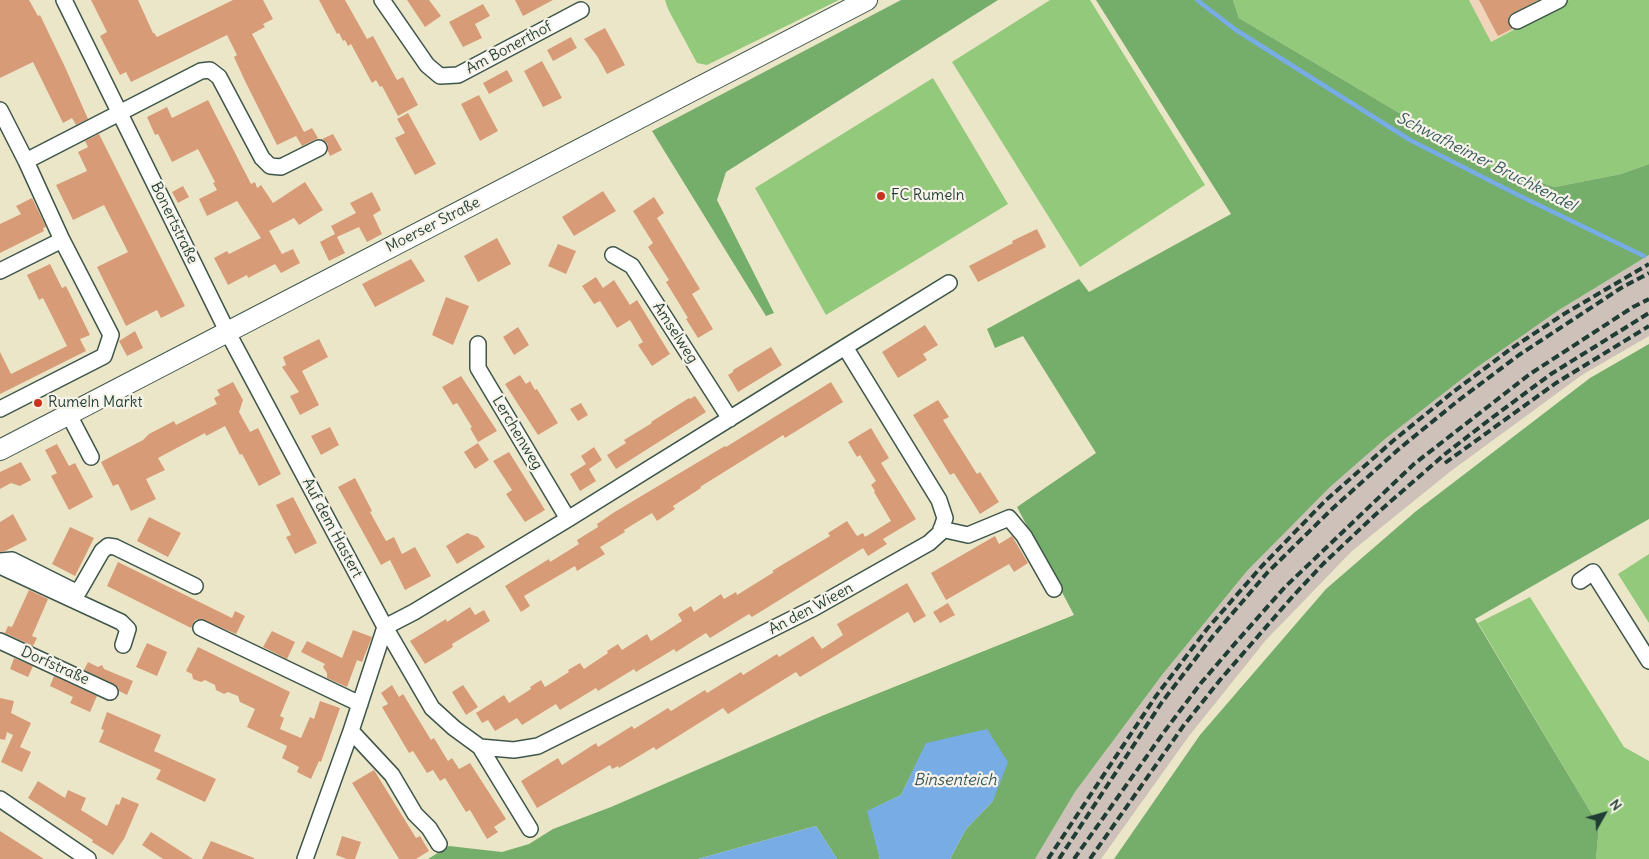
<!DOCTYPE html>
<meta charset="utf-8">
<style>
body{margin:0}
#map{position:relative;width:1649px;height:859px;overflow:hidden;background:#ece6c9;font-family:Delius,sans-serif}
canvas{display:block}
.north{position:absolute;left:1579px;top:789px;width:50px;height:50px;-webkit-text-stroke:4px #f7f3e8;paint-order:stroke;rotate:52deg;font-size:14px;font-weight:700;line-height:20px;text-align:center;color:#1f3d34}
.north::after{content:'';display:block;margin:auto;width:18px;height:22px;background:#1f3d34;clip-path:polygon(50% 0,100% 100%,50% 72%,0 100%)}
</style>
<div id="map">
<canvas width="1649" height="859"></canvas>
<div class="north">N</div>
</div>
<script>
const g = document.querySelector('canvas').getContext('2d');
g.lineJoin = 'round';
function fillPath(path, color) { g.fillStyle = color; g.fill(path, 'evenodd'); }
const toPath = rows => new Path2D(rows.map(r => 'M' + r).join(''));
function trace(path, color, width, dash) { g.strokeStyle = color; g.lineWidth = width; g.lineCap = dash ? 'butt' : 'round'; g.setLineDash(dash || []); g.stroke(path); }
function drawText(font, color, halo, rows, align = 'center') {
  g.font = font + ' Delius,sans-serif'; g.lineWidth = 4.5; g.setLineDash([]); g.textBaseline = 'middle'; g.strokeStyle = halo; g.fillStyle = color; for (const [text, x, y, turn = 0] of rows) {
    g.save(); g.translate(x, y); g.rotate((+turn || 0) * Math.PI / 180); g.textAlign = isNaN(turn) ? turn : align; if (halo) g.strokeText(text, 0, 0); g.fillText(text, 0, 0); g.restore();
  }
}
fillPath(toPath([
 [1469,0,1569,0,1490,42]
]), '#f0d5bc');
fillPath(toPath([
 [1649,255,1649,336,1582,375,1451,471,1352,551,1266,640,1189,736,1101,859,1035,859,1075,792,1162,675,1247,571,1330,487,1385,439,1476,368,1559,310]
]), '#cec1b9');
fillPath(toPath([
 [665,0,839,0,707,65,697,63,668,9],
 [1050,0,1090,0,1205,185,1080,267,952,62],
 [1233,0,1469,0,1491,42,1569,0,1649,0,1649,164,1621,174,1555,187,1492,168,1239,18],
 [933,78,1008,204,826,315,755,188],
 [1649,554,1649,623,1618,574],
 [1530,597,1624,747,1649,761,1649,859,1596,859,1599,826,1478,623]
]), '#92c97b');
fillPath(toPath([
 [901,0,998,0,726,172,717,200,774,313,766,316,652,131],
 [1096,0,1233,0,1239,18,1492,168,1555,187,1621,174,1649,164,1649,255,1559,310,1476,368,1385,439,1330,487,1247,571,1162,675,1075,792,1035,859,950,859,966,829,993,801,926,744,901,795,868,811,880,859,837,859,816,826,698,859,428,859,449,846,502,852,529,844,553,829,611,807,824,715,1074,615,1017,507,1096,453,1023,336,995,348,987,329,1079,279,1089,292,1231,214],
 [1649,344,1649,519,1475,619,1599,826,1596,859,1114,859,1200,735,1326,589,1415,512,1590,378]
]), '#75ad6b');
fillPath(toPath([
 [987,729,1008,762,993,801,966,829,950,859,880,859,867,811,901,795,926,743],
 [816,826,837,859,698,859]
]), '#78ace5');
trace(toPath([
 [1197,0,1236,30,1410,140,1518,195,1644,256]
]), '#78ace5', 4.5);
fillPath(toPath([
 [0,0,29,0,38,16,40,15,65,67,88,119,76,125,72,118,63,123,33,62,0,78],
 [91,0,138,0,153,33,154,33,157,37,233,0,263,0,273,19,263,24,265,27,252,34,304,132,312,128,318,138,302,146,296,136,277,145,245,81,234,57,237,55,227,35,131,82,126,72,120,75,100,36,107,32],
 [319,0,345,0,367,39,373,36,397,80,403,77,418,105,398,116,382,86,380,87,376,80,372,83,351,44,348,46,345,40,343,41,339,33,337,34],
 [407,0,429,0,441,16,425,27],
 [515,0,553,0,523,16],
 [1479,0,1538,0,1510,15,1508,21,1512,29,1498,36],
 [483,4,490,16,475,24,482,38,463,47,449,22],
 [605,28,625,65,607,74,597,56,584,39],
 [571,37,577,48,553,61,547,50],
 [542,61,562,98,543,107,524,71],
 [507,70,513,81,489,94,483,83],
 [479,95,498,131,480,141,461,104],
 [208,100,251,184,255,182,257,188,261,185,273,203,305,182,323,210,299,225,294,218,269,231,282,254,293,249,300,263,281,273,275,264,248,278,247,275,228,285,214,258,227,251,229,254,261,238,237,201,207,216,199,199,217,190,213,183,215,182,198,149,172,162,158,134,155,135,147,117,167,107,172,118],
 [408,113,436,164,415,175,395,138,405,133,397,119],
 [99,134,185,306,161,318,157,310,126,326,97,267,128,252,104,205,73,220,56,185,87,171,78,152,88,147,85,141],
 [333,134,342,150,330,156,328,151,328,144,322,139],
 [183,186,189,197,178,203,172,192],
 [603,191,616,211,574,236,562,217],
 [372,192,381,210,373,215,382,234,367,242,359,227,337,237,345,253,329,261,320,242,335,234,336,236,331,226,356,213,350,203],
 [654,197,664,213,657,218,700,289,692,294,713,329,698,338,686,319,688,318,666,282,669,280,648,247,653,243,633,211],
 [32,198,46,227,43,228,44,231,0,253,0,224,21,214,16,206],
 [1037,229,1046,247,978,282,969,266,1013,243,1012,241],
 [497,238,511,264,478,282,464,256],
 [558,244,576,251,566,274,548,266],
 [411,259,425,281,375,307,362,284],
 [50,264,62,288,66,286,90,335,80,339,86,351,0,394,0,352,11,374,67,346,43,298,39,300,27,275],
 [596,277,603,288,614,280,630,305,637,300,670,354,652,366,638,345,643,342,630,320,617,328,600,301,594,304,582,286],
 [446,297,469,306,453,345,432,335],
 [925,325,938,345,923,354,927,360,898,378,882,352],
 [518,327,529,345,514,355,503,337],
 [135,331,143,348,127,356,119,341],
 [319,339,328,357,302,371,319,405,300,415,290,396,299,392,282,367,286,365,283,357],
 [771,347,782,365,738,392,728,375,733,372,733,370],
 [520,375,526,384,530,381,535,390,537,389,558,423,538,435,505,384],
 [461,376,497,431,478,442,470,428,472,427,457,403,453,405,442,387],
 [233,382,243,400,239,412,250,432,258,428,281,474,259,486,242,454,240,455,225,426,206,436,205,433,158,458,165,470,146,479,156,499,131,511,118,484,113,486,101,462,143,440,149,434,174,421,176,425,217,404,214,398,220,395,217,390],
 [831,382,843,402,785,438,783,435,777,439,700,487,701,488,673,506,675,509,657,521,652,513,624,530,625,532,600,547,605,554,577,571,575,566,524,596,530,606,521,612,505,586,549,559,550,562,579,544,577,540,598,527,597,524,613,513,725,446,726,447],
 [695,396,706,412,616,469,607,455,626,443,624,440,652,423,651,422,689,398,690,399],
 [938,400,949,417,943,420,977,474,980,472,999,502,980,514,954,473,950,475,913,415],
 [581,403,588,415,578,421,570,409],
 [330,427,339,445,321,455,311,436],
 [871,428,889,458,881,463,916,519,883,539,887,544,868,556,863,548,752,617,749,614,710,638,706,633,676,652,674,649,636,672,634,669,598,691,596,688,560,710,556,704,522,725,517,718,495,731,488,720,482,723,476,713,504,695,509,703,531,689,530,687,541,680,545,687,569,672,568,670,580,663,584,669,608,653,607,651,618,644,622,650,647,634,651,641,682,621,678,614,691,606,694,612,721,594,724,599,736,592,737,595,774,572,772,571,830,536,828,533,847,521,857,536,863,533,865,537,891,521,874,492,875,491,871,485,876,481,860,455,857,457,848,442],
 [478,443,489,460,475,469,464,452],
 [57,444,69,466,75,463,93,497,69,510,51,476,57,473,45,450],
 [594,447,602,460,589,469,581,456],
 [509,452,545,510,525,522,506,494,512,490,493,461],
 [21,462,31,480,20,486,11,483,0,489,0,472],
 [586,464,596,481,580,491,570,474],
 [355,478,372,511,370,512,386,541,394,537,402,554,415,547,431,576,405,590,390,560,381,565,338,487],
 [293,497,317,543,295,554,286,537,291,535,276,505],
 [13,514,27,540,5,551,0,552,0,522],
 [149,517,181,533,168,557,137,541],
 [70,527,94,538,75,576,52,564],
 [467,533,478,537,485,547,457,564,446,546],
 [995,536,999,544,1012,536,1028,563,1014,572,1009,564,946,600,931,573],
 [118,562,232,618,235,611,245,616,236,634,201,619,195,620,191,628,107,586],
 [907,583,926,616,914,623,908,612,800,677,796,672,728,714,723,708,656,750,654,747,619,768,618,766,612,769,610,765,537,808,521,781,558,758,562,765,596,743,598,747,632,726,634,729,668,708,671,711,705,690,707,693,741,672,743,675,777,654,779,657,813,636,822,649,843,635,837,624],
 [29,590,48,599,32,636,37,638,33,646,5,633,8,626,12,627],
 [948,603,955,615,940,623,933,612],
 [470,607,475,615,484,610,490,621,452,644,453,647,425,664,410,641,446,619,447,622],
 [353,630,372,637,362,662,357,660,347,687,327,678,327,673,323,667,325,664,301,652,307,641,342,658],
 [272,631,295,642,287,659,263,647],
 [147,643,167,652,157,676,136,667],
 [198,647,290,692,280,716,284,718,280,729,301,738,310,717,314,719,320,701,340,708,321,762,319,761,311,779,297,772,299,767,282,758,287,746,247,727,255,709,240,702,238,696,228,692,224,694,216,690,215,685,205,680,201,682,193,679,192,674,186,671],
 [14,658,33,666,28,677,10,669],
 [88,662,98,667,102,665,104,669,133,681,127,695,119,691,118,687,114,684,84,670],
 [54,676,97,696,90,712,70,703,73,697,50,686],
 [392,685,399,697,403,694,431,740,434,738,448,761,452,758,459,769,470,763,506,819,494,827,498,832,487,839,470,810,466,812,445,778,440,781,433,770,427,773,413,751,409,753,382,707,388,704,381,693],
 [463,685,478,707,466,715,452,692],
 [0,698,14,701,11,713,31,723,20,747,31,752,22,772,1,762,13,735,7,732,5,740,0,739],
 [107,712,161,735,154,751,216,779,205,802,156,779,161,770,99,742,104,730,101,729],
 [374,770,416,838,420,836,429,851,416,859,399,859,352,783],
 [38,781,65,798,68,790,86,798,81,810,107,826,116,804,119,805,122,797,139,804,124,839,113,855,92,842,93,840,28,798],
 [0,831,44,859,0,859],
 [151,832,193,859,163,859,142,845],
 [342,836,361,842,355,859,347,859,336,855],
 [211,841,254,858,254,859,202,859]
]), '#d79c77');
const minor = toPath([
 [64,0,228,333,385,627,351,731,305,859],
 [382,0,427,65,440,76,458,75,581,10],
 [1517,21,1559,0],
 [0,110,26,161,201,71,210,70,219,77,262,158,270,166,281,167,319,148],
 [613,255,632,266,730,419],
 [0,271,62,240],
 [478,344,478,368,568,519],
 [845,347,939,500,945,518,940,533,929,543,814,608,538,746,514,750,480,747,454,728,432,708,385,627,414,612,568,519,845,347,949,283],
 [0,409,104,356,111,335,62,240,26,161],
 [69,415,91,457],
 [941,529,968,535,1009,518,1024,536,1054,589],
 [0,561,12,560,72,590,79,591,102,551,108,546,115,547,195,586],
 [0,566,121,622,128,629,123,645],
 [1580,581,1593,572,1649,661],
 [201,628,360,704],
 [0,641,110,692],
 [351,731,392,775,415,814,429,828,439,844],
 [480,747,530,829],
 [0,799,88,859]
]);
const major = toPath([
 [0,450,867,0]
]);
trace(minor, '#3e564a', 18);
trace(major, '#3e564a', 22);
trace(minor, '#fff', 15);
trace(major, '#fff', 20);
trace(toPath([
 [1445,463,1556,383,1649,326],
 [1048,859,1156,696,1207,629,1262,566,1325,501,1394,440,1453,392,1512,348,1564,314,1649,264],
 [1059,859,1162,702,1213,636,1267,573,1332,509,1400,448,1459,400,1519,355,1621,288,1649,273],
 [1074,859,1164,732,1201,683,1238,640,1285,587,1414,464,1530,374,1633,307,1649,299],
 [1090,859,1184,725,1220,680,1293,596,1323,564,1375,515,1445,454,1493,417,1551,374,1649,313]
]), '#1f3d34', 4, [8, 4]);
for (const [x, y, r, color] of [
 [881,196,5,"#c8321e"],
 [38,403,5,"#c8321e"]
]) { const dot = new Path2D(); dot.arc(x, y, r, 0, 2 * Math.PI); g.fillStyle = color; g.fill(dot); trace(dot, '#f7f3e8', 2); }
drawText('15px', '#1f3d34', '#f7f3e8', [
 ["Am Bonerthof",509,48,-28],
 ["Bonertstraße",174,223,64],
 ["Moerser Straße",433,225,-27],
 ["Amselweg",675,333,57],
 ["Lerchenweg",517,433,59],
 ["Auf dem Hastert",332,528,62],
 ["An den Wieen",811,609,-28],
 ["Dorfstraße",55,666,24]
]);
drawText('15px', '#1f3d34', '#f7f3e8', [
 ["FC Rumeln",891,196],
 ["Rumeln Markt",48,403]
], 'left');
drawText('italic 16px', '#355960', '#f7f3e8', [
 ["Schwafheimer Bruchkendel",1486,162,27],
 ["Binsenteich",955,780]
]);
</script>
